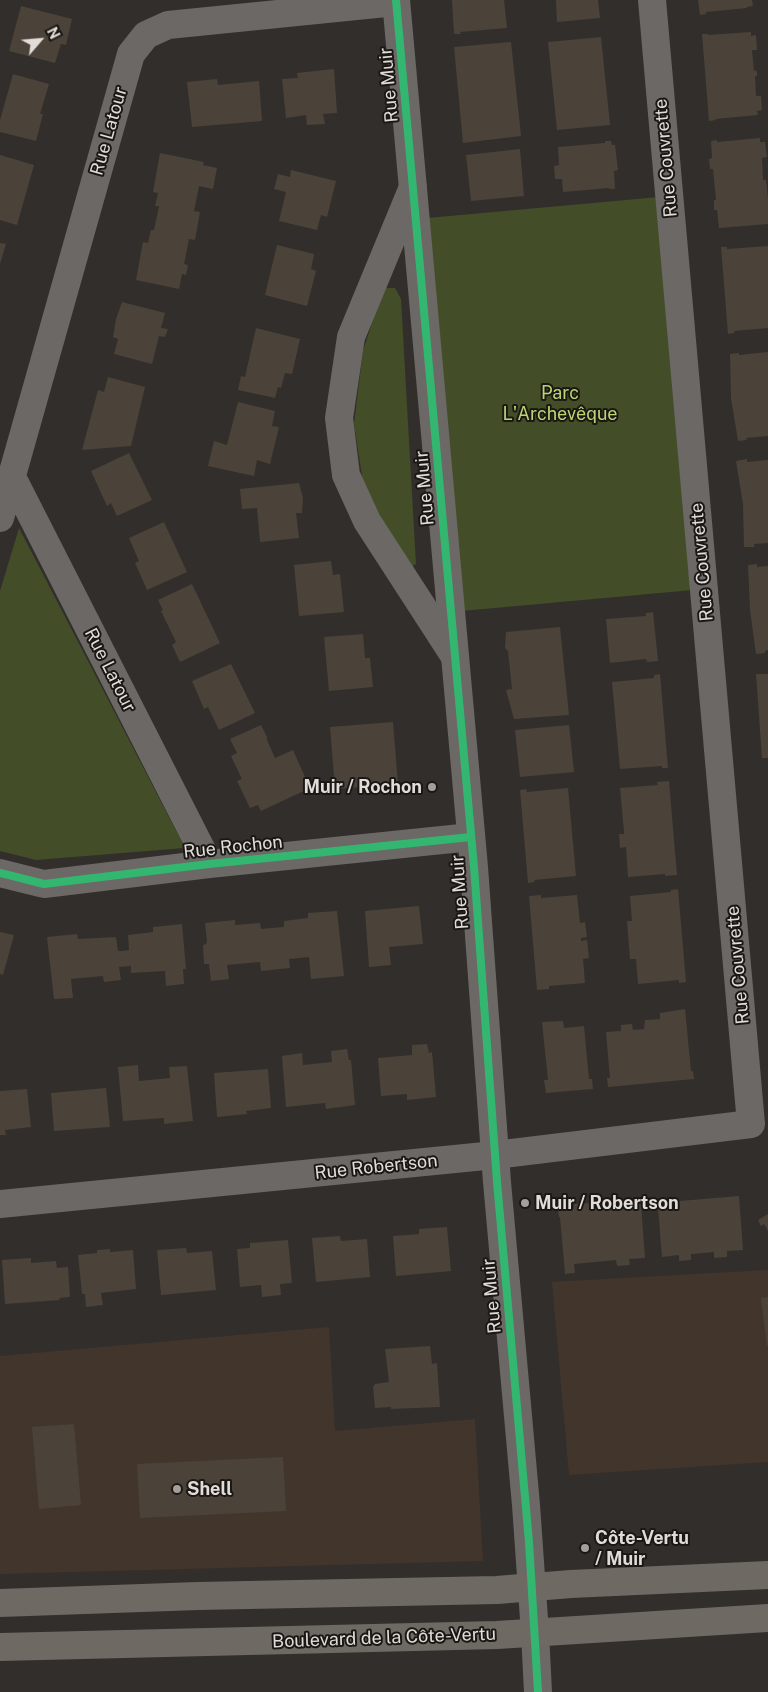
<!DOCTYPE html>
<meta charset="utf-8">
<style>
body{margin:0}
#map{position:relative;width:768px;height:1692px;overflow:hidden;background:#322e2b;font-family:"Public Sans",sans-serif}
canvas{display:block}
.north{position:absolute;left:15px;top:15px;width:50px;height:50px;-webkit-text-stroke:4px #1a1714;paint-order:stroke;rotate:63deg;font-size:14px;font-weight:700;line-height:20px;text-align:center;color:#e1dcd8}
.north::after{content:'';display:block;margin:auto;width:18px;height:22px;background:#e1dcd8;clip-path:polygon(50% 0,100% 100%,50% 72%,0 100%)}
</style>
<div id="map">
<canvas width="768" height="1692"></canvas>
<div class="north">N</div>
</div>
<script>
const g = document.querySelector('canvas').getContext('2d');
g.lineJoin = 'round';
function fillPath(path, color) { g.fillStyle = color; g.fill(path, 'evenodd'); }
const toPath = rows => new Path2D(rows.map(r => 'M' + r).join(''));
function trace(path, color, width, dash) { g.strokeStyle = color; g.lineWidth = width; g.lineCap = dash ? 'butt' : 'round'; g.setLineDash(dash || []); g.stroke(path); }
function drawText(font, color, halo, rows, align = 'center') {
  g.font = font + ' "Public Sans",sans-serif'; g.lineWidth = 4; g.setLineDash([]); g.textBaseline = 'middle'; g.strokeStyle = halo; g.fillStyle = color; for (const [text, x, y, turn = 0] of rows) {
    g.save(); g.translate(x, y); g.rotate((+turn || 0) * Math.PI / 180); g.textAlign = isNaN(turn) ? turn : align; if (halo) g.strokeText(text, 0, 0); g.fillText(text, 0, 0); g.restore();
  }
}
fillPath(toPath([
 [768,1270,768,1462,569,1475,552,1282],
 [329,1327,335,1431,475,1419,483,1561,0,1574,0,1356]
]), '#42352c');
fillPath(toPath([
 [670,196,704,589,451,612,416,219],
 [383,288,395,288,401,299,416,564,408,569,400,563,363,482,354,424,363,351],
 [19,528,185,848,36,860,0,851,0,591]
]), '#434d27');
fillPath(toPath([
 [452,0,504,0,507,28,460,32,461,34,454,34],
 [556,0,598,0,600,18,557,22],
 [698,0,752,0,753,6,747,7,747,8,706,12,706,14,700,15],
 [21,6,72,19,66,45,61,44,55,63,9,51],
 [751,32,751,36,756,35,757,50,752,50,754,71,756,70,757,73,757,76,755,76,756,96,761,96,762,110,757,111,758,115,715,119,716,120,709,121,702,34,708,34,708,35],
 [601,37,610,125,557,130,548,42],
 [511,42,521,136,463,143,454,47],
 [334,69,337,113,323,114,325,124,307,125,306,115,286,118,282,79,298,78,297,73],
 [13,74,49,84,40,114,43,114,36,141,0,132,0,120],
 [217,79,218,85,259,81,262,121,192,127,187,82],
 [760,138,760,142,765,142,767,157,762,158,763,180,766,180,768,199,768,224,719,228,717,210,714,210,714,200,716,200,713,169,710,169,709,159,712,158,711,141,717,140,717,142],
 [605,141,611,141,612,145,615,145,618,170,614,171,615,189,609,189,609,188,563,192,562,179,555,179,554,166,559,165,558,147,605,143],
 [520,149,524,196,471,201,466,155],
 [160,153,204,162,203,165,217,168,213,189,199,186,194,211,200,212,195,240,189,239,184,264,188,265,186,275,182,274,179,289,136,280,143,242,148,243,151,230,154,230,159,206,155,206,158,193,153,192],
 [0,155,34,165,17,225,0,220],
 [291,170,336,181,327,217,321,215,317,230,279,221,286,192,274,189,278,174,290,177],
 [0,243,6,244,0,264],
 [277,245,314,254,311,269,316,271,307,306,265,295],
 [768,246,768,328,734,331,734,333,728,334,721,247,727,247,727,249],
 [122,302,165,313,161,328,168,329,165,337,159,336,152,364,114,354,118,339,113,337,116,319],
 [256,328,300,339,292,374,285,373,281,388,278,387,275,398,238,390,241,376,245,377],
 [768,352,768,436,746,438,747,440,738,441,731,398,730,354,739,353,739,355],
 [108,377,145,387,131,446,82,450,98,390,104,392],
 [238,402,275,411,272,426,279,427,270,464,257,460,254,476,208,466,214,441,227,445],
 [129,453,152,500,117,516,111,503,107,506,91,471],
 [747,459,747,462,768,460,768,543,754,544,754,547,744,547,743,504,736,461],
 [299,483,303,498,302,513,296,513,299,538,260,542,257,508,242,509,240,489],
 [164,522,187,572,147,590,135,563,139,561,129,538],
 [331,561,333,575,340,574,344,612,299,616,294,565],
 [757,564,757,567,768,566,768,650,765,651,765,653,756,654,750,610,748,565],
 [192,584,220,643,180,662,172,645,176,642,161,611,163,610,158,600],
 [653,612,658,661,647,662,646,659,610,663,606,619,646,616,646,613],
 [560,627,569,715,514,719,506,690,512,689,508,651,505,648,506,632],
 [363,634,365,658,370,658,373,687,329,691,324,637],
 [231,664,255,713,219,730,208,707,204,709,192,681],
 [660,674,668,768,662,768,662,766,620,769,612,682,654,678,654,675],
 [756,674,768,674,768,758,762,758],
 [393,722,398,784,335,789,330,727],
 [261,725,267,737,267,740,275,758,293,750,310,788,261,811,258,805,250,808,237,781,242,779,231,756,237,753,230,739],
 [569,725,574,772,520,777,515,730],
 [669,781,677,875,665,876,665,874,628,877,626,847,620,848,619,834,624,834,624,832,620,788,658,785,657,782],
 [568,788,576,876,534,880,535,882,528,883,520,790,526,789,527,792],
 [678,889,686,982,679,983,679,980,638,984,636,959,630,959,627,921,632,921,630,896,671,892,671,890],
 [541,895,541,898,577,895,580,923,585,922,587,937,581,938,581,941,587,940,589,958,583,959,585,983,549,986,549,989,537,990,529,896],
 [419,906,423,944,389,947,391,965,369,967,365,911],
 [337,911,344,976,311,979,309,957,289,959,290,968,261,971,260,962,227,965,229,979,211,981,209,964,204,964,203,945,206,944,207,942,205,923,235,920,235,925,260,923,261,929,284,927,284,921,308,918,308,913],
 [182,924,186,969,183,969,184,984,166,986,165,971,131,973,131,966,119,967,121,980,104,982,103,976,71,979,73,998,54,999,47,937,77,934,78,939,116,937,118,951,123,951,129,950,128,935,153,932,153,927],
 [0,932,14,935,3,975,0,974],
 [685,1009,691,1071,693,1071,694,1079,608,1087,607,1078,610,1078,606,1032,621,1031,621,1025,632,1024,633,1030,644,1029,645,1020,660,1019,660,1013],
 [563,1021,564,1028,584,1026,589,1079,592,1079,593,1089,546,1093,544,1080,548,1080,542,1022],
 [427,1044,429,1053,432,1052,436,1097,407,1100,407,1094,381,1096,378,1058,412,1055,412,1045],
 [347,1049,349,1060,351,1060,355,1105,326,1109,325,1103,286,1107,282,1056,302,1053,303,1065,332,1062,331,1051],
 [138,1065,139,1081,170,1078,169,1067,187,1066,193,1121,164,1124,164,1118,123,1121,118,1067],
 [268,1069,271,1108,246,1111,247,1114,217,1117,214,1073],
 [106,1088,110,1127,54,1131,51,1093],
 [27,1089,31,1127,5,1130,6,1135,0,1135,0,1091],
 [739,1196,743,1250,727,1251,727,1257,714,1258,714,1252,691,1254,691,1260,679,1261,679,1255,662,1257,658,1208,657,1209,656,1203],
 [590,1203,590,1208,641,1204,645,1258,629,1259,630,1265,617,1266,616,1260,574,1264,575,1273,565,1274,560,1217,559,1217,558,1210,574,1209,574,1204],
 [768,1214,768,1231,764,1224,761,1226,758,1220],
 [447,1227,451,1271,396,1276,393,1236,419,1234,419,1229],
 [340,1236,341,1241,367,1239,370,1277,316,1282,312,1238],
 [288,1240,292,1283,280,1284,281,1295,262,1297,261,1285,240,1287,237,1249,250,1248,250,1243],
 [186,1248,187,1253,212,1251,216,1290,161,1295,157,1250],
 [110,1249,110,1252,133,1250,136,1289,101,1293,103,1305,86,1307,85,1294,82,1294,78,1255,97,1253,97,1250],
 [31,1258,31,1263,56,1261,57,1268,68,1267,70,1297,59,1298,60,1300,5,1304,2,1260],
 [768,1297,768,1345,767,1346,761,1298],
 [430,1346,432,1364,437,1363,440,1407,391,1409,391,1407,375,1408,373,1387,375,1384,389,1382,385,1349],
 [74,1424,81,1505,39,1509,32,1427],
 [283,1457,286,1511,140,1518,137,1464]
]), '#4b4339');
trace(toPath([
 [413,187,351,337,339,418,346,475,367,521,455,657],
 [11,475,209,864],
 [0,518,131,54,146,35,168,25,396,2],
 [0,873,44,884,209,864,471,837],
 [0,1204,495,1155,751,1124,652,0],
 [535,1633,538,1692]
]), '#6b6865', 28);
trace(toPath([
 [396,0,474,867,497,1182,526,1505,535,1633]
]), '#6b6865', 28);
trace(toPath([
 [0,1603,198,1596,497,1590,571,1584,768,1575],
 [0,1647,497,1635,768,1618]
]), '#6e6a63', 28);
trace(toPath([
 [396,0,474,867,497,1182,529,1542,538,1692],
 [0,873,44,884,209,864,471,837]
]), '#33b770', 8);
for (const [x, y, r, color] of [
 [432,787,5,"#a49f9b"],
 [525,1203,5,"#a49f9b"],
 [177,1489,5,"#a49f9b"],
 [585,1548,5,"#a49f9b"]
]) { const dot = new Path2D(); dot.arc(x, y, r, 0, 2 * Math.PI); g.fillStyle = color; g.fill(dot); trace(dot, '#1a1714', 2); }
drawText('18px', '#e1dcd8', '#1a1714', [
 ["Rue Muir",389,85,-95],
 ["Rue Latour",109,131,-74],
 ["Rue Couvrette",666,158,-95],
 ["Rue Muir",425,488,-95],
 ["Rue Couvrette",702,562,-95],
 ["Rue Latour",110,670,63],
 ["Rue Rochon",233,847,-6],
 ["Rue Muir",460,892,-94],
 ["Rue Couvrette",738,965,-95],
 ["Rue Robertson",376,1167,-6],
 ["Rue Muir",492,1296,-95],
 ["Boulevard de la Côte-Vertu",384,1638,-2]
]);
drawText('18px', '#bad672', '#1a1714', [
 ["Parc",560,393],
 ["L'Archevêque",560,414]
]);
drawText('bold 18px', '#e1dcd8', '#1a1714', [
 ["Muir / Rochon",422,787,"right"],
 ["Muir / Robertson",535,1203],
 ["Shell",187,1489],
 ["Côte-Vertu",595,1538],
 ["/ Muir",595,1559]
], 'left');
</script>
